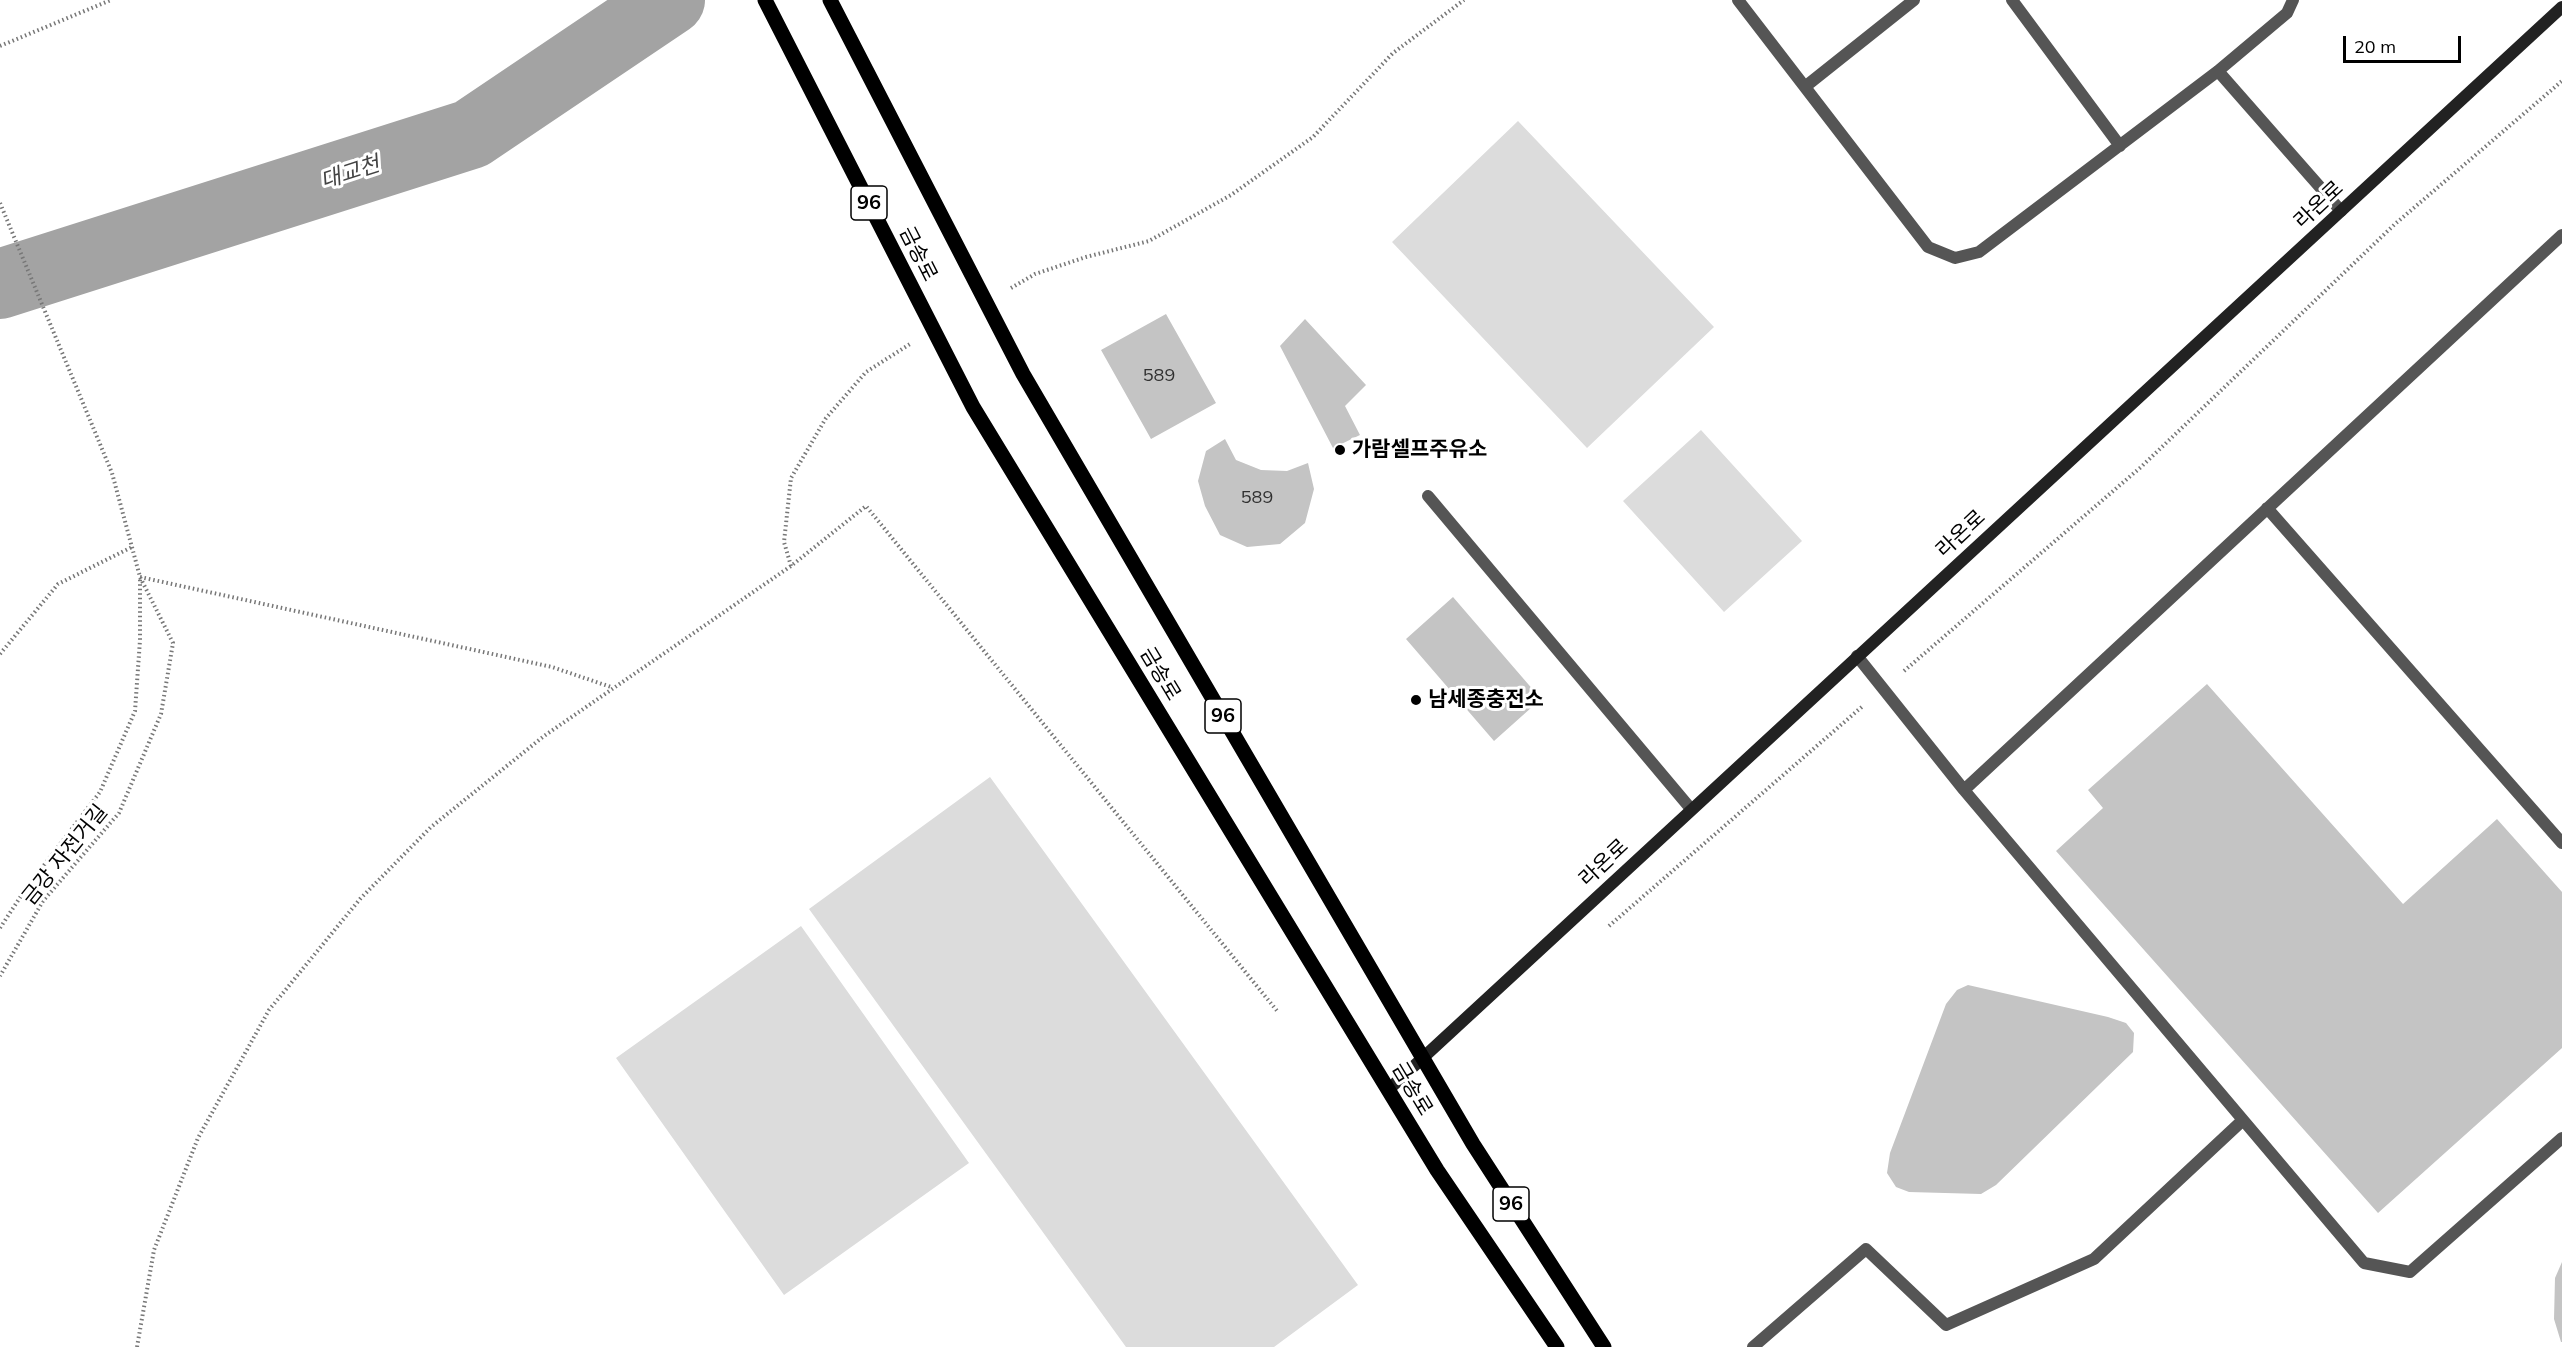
<!DOCTYPE html>
<meta charset="utf-8">
<style>
body{margin:0}
#map{position:relative;width:2562px;height:1347px;overflow:hidden;background:#fff;font-family:Mulish,sans-serif}
canvas{display:block}
.scale{position:absolute;left:2343px;top:36px;width:118px;height:27px;box-sizing:border-box;border:3px solid #000;border-top:0;padding-left:8px;font-size:18px;line-height:21px;white-space:nowrap;color:#000;-webkit-text-stroke:4px #fff;paint-order:stroke}
</style>
<div id="map">
<canvas width="2562" height="1347"></canvas>
<div class="scale">20 m</div>
</div>
<script>
const g = document.querySelector('canvas').getContext('2d');
g.lineJoin = 'round';
function fillPath(path, color) { g.fillStyle = color; g.fill(path, 'evenodd'); }
const toPath = rows => new Path2D(rows.map(r => 'M' + r).join(''));
function trace(path, color, width, dash) { g.strokeStyle = color; g.lineWidth = width; g.lineCap = dash ? 'butt' : 'round'; g.setLineDash(dash || []); g.stroke(path); }
function drawText(font, color, halo, rows, align = 'center') {
  g.font = font + ' Mulish,"Noto Sans KR",sans-serif'; g.lineWidth = 6; g.setLineDash([]); g.textBaseline = 'middle'; g.strokeStyle = halo; g.fillStyle = color; for (const [text, x, y, turn = 0] of rows) {
    g.save(); g.translate(x, y); g.rotate((+turn || 0) * Math.PI / 180); g.textAlign = isNaN(turn) ? turn : align; if (halo) g.strokeText(text, 0, 0); g.fillText(text, 0, 0); g.restore();
  }
}
fillPath(toPath([
 [1518,121,1714,327,1587,448,1392,242],
 [1701,430,1802,541,1724,612,1623,501],
 [990,777,1358,1285,1274,1347,1126,1347,809,909],
 [801,926,969,1163,784,1295,616,1058]
]), '#dcdcdc');
trace(toPath([
 [0,284,471,134,670,0]
]), '#a3a3a3', 70);
fillPath(toPath([
 [1166,314,1216,403,1151,439,1101,350],
 [1305,319,1366,385,1345,406,1360,435,1333,448,1280,346],
 [1225,439,1236,460,1261,470,1287,471,1308,463,1314,489,1305,523,1280,544,1247,547,1220,535,1205,506,1198,481,1206,451],
 [1453,597,1541,699,1494,741,1406,639],
 [2207,684,2403,904,2497,819,2562,892,2562,1048,2378,1213,2056,851,2103,808,2088,790],
 [1968,985,2108,1017,2126,1023,2134,1033,2133,1052,1996,1185,1981,1194,1909,1192,1896,1187,1887,1173,1890,1153,1946,1004,1957,990],
 [2562,1262,2562,1342,2561,1342,2554,1319,2555,1278]
]), '#c4c4c4');
trace(toPath([
 [0,46,111,0],
 [0,203,112,473,140,577,173,643,161,714,119,813,43,901,0,976],
 [1011,288,1035,274,1086,257,1149,241,1231,195,1313,137,1393,53,1464,0],
 [791,566,784,542,791,478,826,418,866,372,910,344],
 [140,577,552,667,611,687],
 [0,654,58,584,132,547],
 [1904,671,2141,467,2395,224,2562,81],
 [1609,926,1864,705],
 [0,928,25,890,100,792,135,711,140,640,140,578],
 [137,1347,154,1250,198,1138,269,1010,360,899,431,827,544,736,791,566,866,506,1278,1012]
]), '#777', 4, [1.5, 3]);
trace(toPath([
 [1738,0,1928,247,1955,258,1979,252,2218,71,2287,13,2293,0],
 [2012,0,2120,146],
 [2218,71,2341,211],
 [1806,86,1914,0],
 [1428,496,1691,809],
 [2267,508,2562,843],
 [1857,656,1964,790,2364,1263,2410,1272,2562,1138],
 [1964,790,2562,235],
 [1753,1347,1866,1249,1946,1325,2094,1259,2243,1120]
]), '#555', 12);
trace(toPath([
 [1388,1090,2562,7]
]), '#222', 12);
trace(toPath([
 [765,0,973,407,1437,1170,1557,1347],
 [830,0,1023,374,1473,1144,1604,1347]
]), '#000', 15);
for (const [x, y, r, color] of [
 [1340,450,6,"#000"],
 [1416,700,6,"#000"]
]) { const dot = new Path2D(); dot.arc(x, y, r, 0, 2 * Math.PI); g.fillStyle = color; g.fill(dot); trace(dot, '#fff', 2); }
drawText('18px', '#313131', null, [
 ["589",1159,376],
 ["589",1257,498]
]);
for (const [x, y, w] of [
 [869,203,36],
 [1223,716,36],
 [1511,1204,36]
]) { const box = new Path2D(); box.roundRect(x - w / 2, y - 17, w, 34, 4.5); g.fillStyle = '#fff'; g.fill(box); trace(box, '#000', 1.5); }
drawText('bold 20px', '#000', null, [
 ["96",869,203],
 ["96",1223,716],
 ["96",1511,1204]
]);
drawText('21px', '#000', '#fff', [
 ["라온로",2319,205,-43],
 ["금송로",918,254,63],
 ["라온로",1961,534,-43],
 ["금송로",1160,674,59],
 ["금강 자전거길",65,855,-51],
 ["라온로",1604,863,-43],
 ["금송로",1412,1089,59]
]);
drawText('bold 21px', '#000', '#fff', [
 ["가람셀프주유소",1352,450],
 ["남세종충전소",1428,700]
], 'left');
drawText('italic 22px', '#444', '#fff', [
 ["대교천",350,173,-18]
]);
</script>
